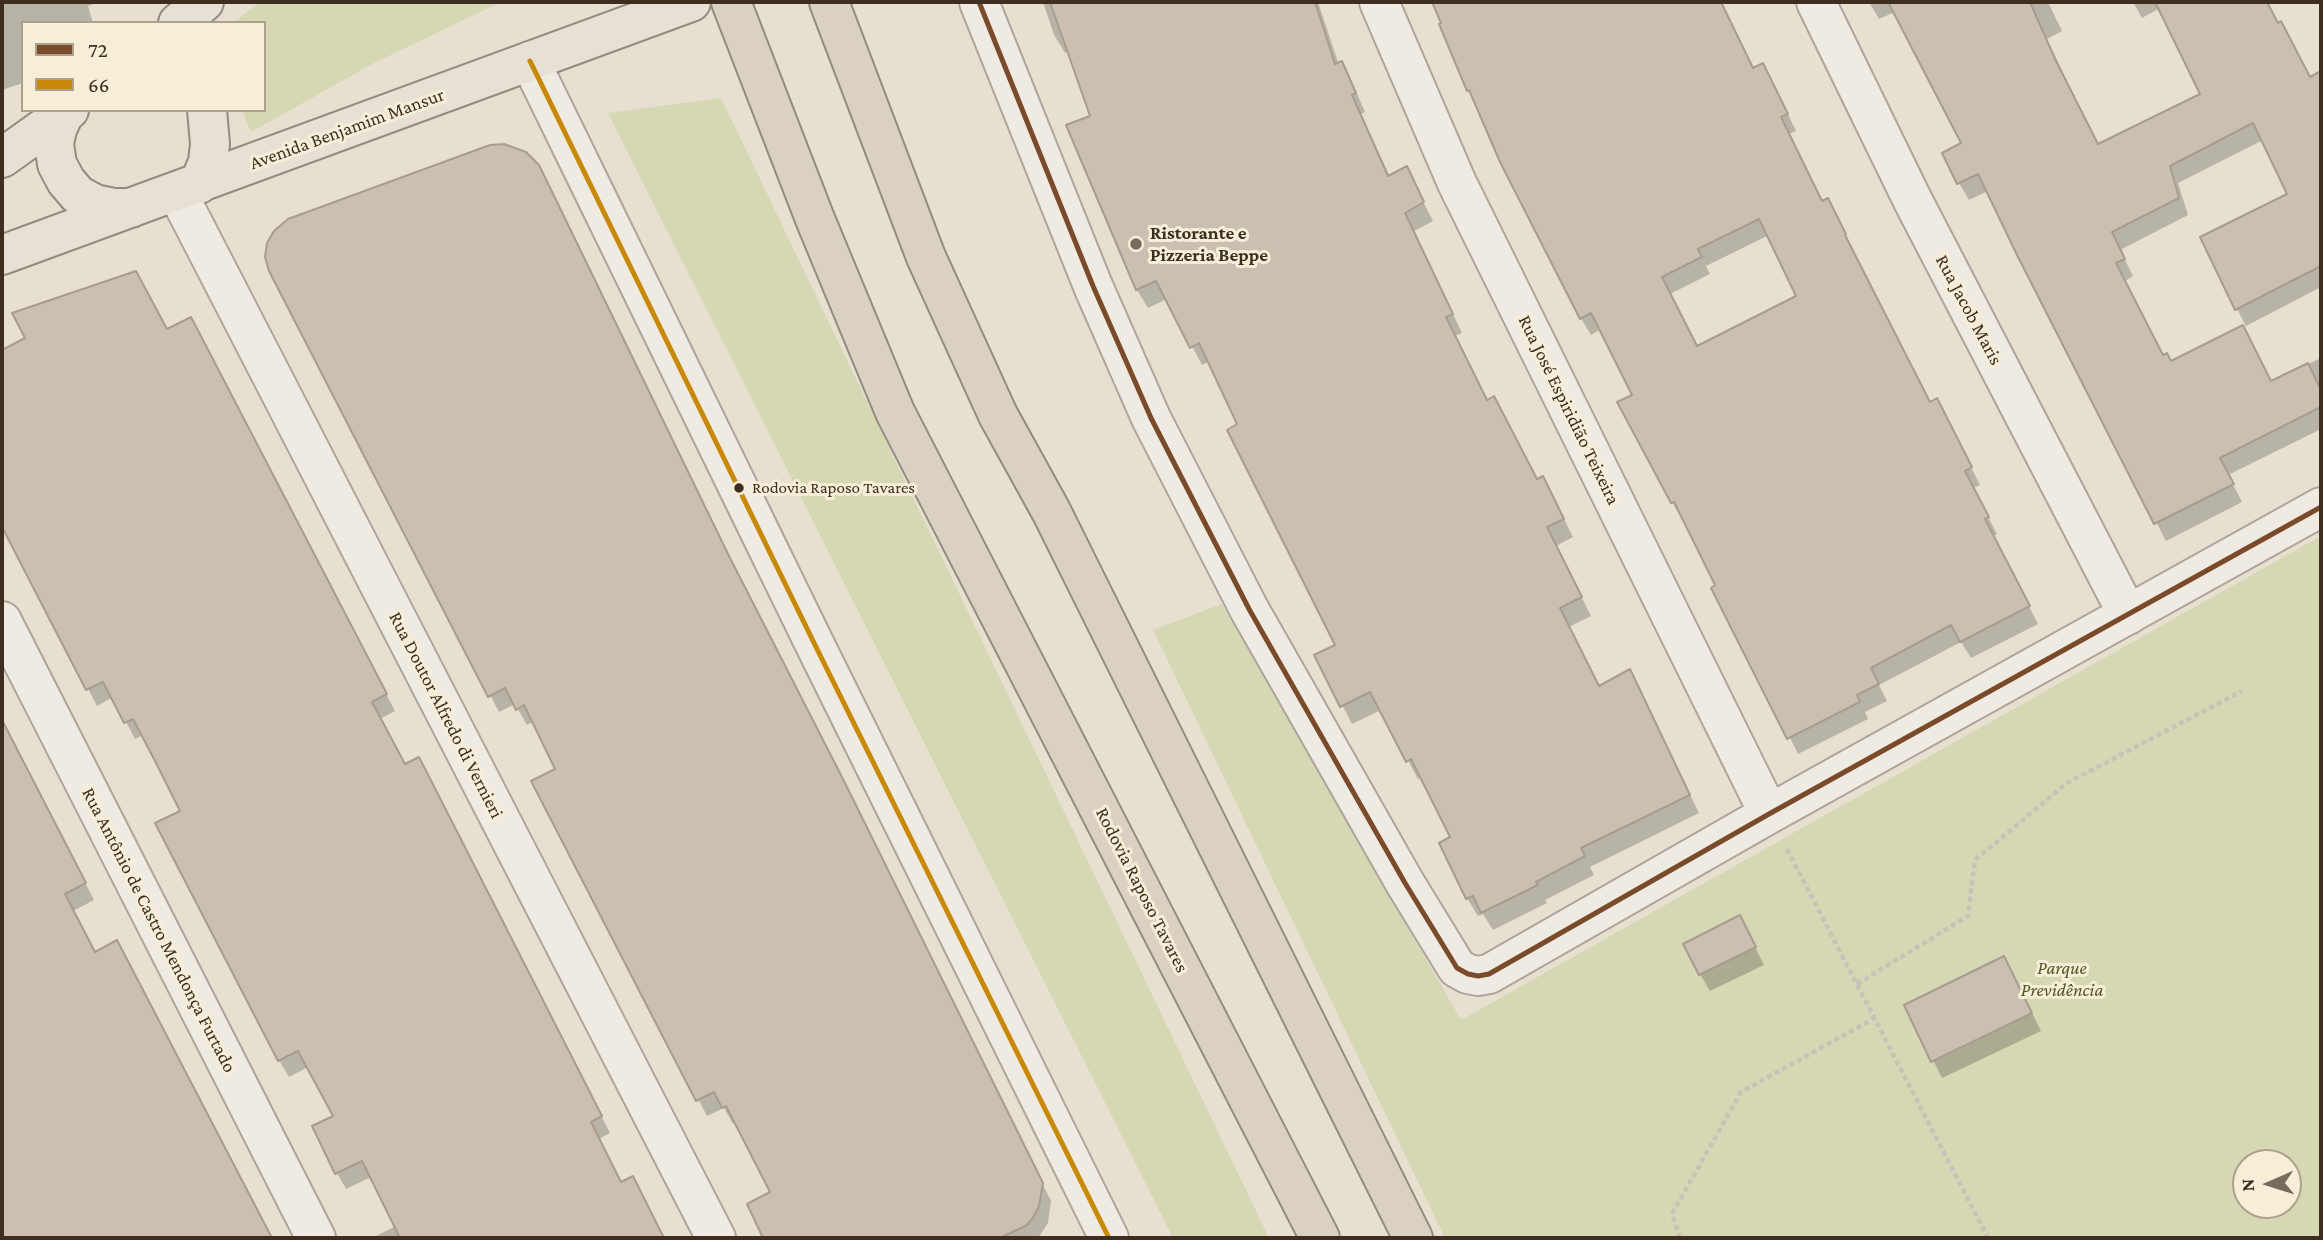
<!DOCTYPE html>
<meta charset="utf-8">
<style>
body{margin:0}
#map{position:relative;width:2323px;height:1240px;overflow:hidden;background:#e7e0d1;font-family:"Crimson Pro",serif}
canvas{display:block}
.frame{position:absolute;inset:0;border:4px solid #3d2e20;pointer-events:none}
.legend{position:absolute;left:21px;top:21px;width:245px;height:91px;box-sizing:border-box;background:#f7eed8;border:2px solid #ada18e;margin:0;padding:9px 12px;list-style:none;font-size:21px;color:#3d2e20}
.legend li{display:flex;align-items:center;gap:14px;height:35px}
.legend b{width:35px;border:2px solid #ada18e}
.north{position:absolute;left:2232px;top:1149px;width:70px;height:70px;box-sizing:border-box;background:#f7eed8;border:2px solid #ada18e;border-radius:50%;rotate:267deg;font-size:19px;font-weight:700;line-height:28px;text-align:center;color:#3d2e20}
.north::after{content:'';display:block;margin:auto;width:24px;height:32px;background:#786c5e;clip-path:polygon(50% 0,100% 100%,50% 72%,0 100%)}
</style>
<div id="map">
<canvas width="2323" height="1240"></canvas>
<div class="frame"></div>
<ul class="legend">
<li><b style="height:9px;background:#7a4b2a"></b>72</li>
<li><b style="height:9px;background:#c88808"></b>66</li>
</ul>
<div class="north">N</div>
</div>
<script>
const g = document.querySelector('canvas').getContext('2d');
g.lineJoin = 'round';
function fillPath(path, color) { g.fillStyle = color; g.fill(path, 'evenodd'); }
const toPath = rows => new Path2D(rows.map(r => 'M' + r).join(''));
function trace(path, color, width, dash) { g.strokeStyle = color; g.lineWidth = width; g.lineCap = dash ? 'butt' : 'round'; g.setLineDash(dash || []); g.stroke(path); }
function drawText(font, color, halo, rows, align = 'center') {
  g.font = font + ' "Crimson Pro",serif'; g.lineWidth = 6; g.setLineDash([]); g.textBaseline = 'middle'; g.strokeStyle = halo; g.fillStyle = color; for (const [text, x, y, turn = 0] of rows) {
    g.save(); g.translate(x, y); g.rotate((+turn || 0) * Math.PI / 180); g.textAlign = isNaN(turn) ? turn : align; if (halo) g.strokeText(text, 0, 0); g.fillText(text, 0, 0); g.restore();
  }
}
fillPath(toPath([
 [261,2,501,2,376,62,251,132,242,110,264,110,264,23,232,23],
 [721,98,1269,1238,1173,1238,608,113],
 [2321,536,2321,1238,1445,1238,1153,630,1222,604,1461,1020],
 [2246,1163,2288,1163,2288,1205,2246,1205]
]), '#d6d7b3');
fillPath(toPath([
 [2,2,101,2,88,6,93,23,23,23,23,83,2,90],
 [1043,2,1318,2,1339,65,1341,64,1352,82,1365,112,1361,114,1390,177,1406,169,1433,221,1414,231,1462,333,1455,336,1487,402,1537,481,1553,497,1573,537,1556,546,1591,616,1569,627,1599,687,1630,672,1699,813,1590,867,1594,875,1545,900,1547,903,1493,930,1483,914,1478,916,1467,898,1453,838,1422,777,1418,779,1381,710,1352,724,1317,656,1337,645,1210,361,1202,365,1167,299,1148,308,1137,290,1068,126,1092,117,1069,51,1065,53,1054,35],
 [1434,2,1721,2,1753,69,1772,81,1796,131,1789,134,1823,203,1837,217,1854,252,1853,252,1930,404,1946,417,1980,485,1973,488,1997,534,1993,536,2038,624,1971,658,1961,642,1879,685,1887,701,1865,712,1868,719,1798,754,1684,518,1682,519,1672,502,1634,395,1601,329,1591,335,1581,318],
 [1769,235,1798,297,1698,348,1670,294,1710,274,1706,266],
 [1869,2,2048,2,2062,31,2047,39,2098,146,2202,94,2160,8,2142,18,2133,2,2267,2,2278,25,2291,41,2321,103,2321,287,2246,326,2237,309,2290,195,2263,140,2178,183,2188,215,2120,250,2133,276,2125,281,2163,357,2171,363,2243,327,2271,382,2321,358,2321,429,2228,475,2242,502,2166,541,2019,256,1988,191,1969,200,1959,183,1944,153,1963,144,1895,12,1879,19],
 [270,270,738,575,853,799,1051,1201,1048,1223,1038,1238,766,1238,750,1204,772,1193,736,1122,733,1124,724,1108,707,1116,533,781,557,769,534,721,527,725,515,704,499,712],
 [167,331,199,335,395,711,380,719,405,766,428,775,610,1133,599,1139,621,1184,641,1195,664,1238,372,1238,396,1226,371,1177,346,1189,337,1173,335,1116,308,1067,289,1077,279,1060,182,811,143,735,135,739,113,697,97,706,2,522,2,469,5,467,2,461,2,352,27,339],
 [2,721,94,900,73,911,95,954,125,959,272,1238,2,1238],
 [1749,935,1764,965,1710,991,1700,974],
 [2013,975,2041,1031,1942,1078,1906,1006]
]), '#0003');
const building = toPath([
 [1050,2,1315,2,1335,64,1342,61,1356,93,1352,95,1388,176,1407,166,1424,202,1405,213,1453,314,1446,317,1487,400,1494,396,1537,479,1543,476,1564,519,1547,527,1582,597,1560,608,1599,686,1630,669,1690,795,1581,848,1585,856,1536,882,1538,885,1481,913,1473,896,1466,899,1439,843,1450,837,1411,759,1406,762,1370,692,1340,707,1314,655,1335,645,1227,430,1237,424,1199,343,1190,348,1156,281,1136,290,1066,125,1090,116,1050,2],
 [1432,2,1721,2,1753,68,1763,63,1788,114,1781,117,1822,201,1828,198,1846,234,1845,235,1930,402,1937,398,1972,467,1965,471,1989,517,1985,519,2030,606,1960,642,1951,625,1871,668,1879,684,1857,695,1860,702,1787,739,1711,588,1715,585,1674,502,1671,503,1617,402,1632,395,1591,313,1580,319,1500,162,1469,90,1467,91,1439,24,1441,23,1432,2],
 [1759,219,1796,296,1697,346,1662,277,1702,257,1698,249,1759,219],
 [1888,2,2030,2,2056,61,2098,144,2200,94,2155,2,2267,2,2278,23,2281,21,2310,77,2321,71,2321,266,2235,310,2200,237,2287,194,2253,123,2170,166,2179,198,2112,232,2125,259,2116,263,2163,355,2167,353,2171,361,2243,325,2271,381,2308,363,2321,390,2321,407,2220,458,2234,484,2154,524,2018,257,1978,174,1957,184,1942,153,1961,143,1888,2],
 [504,144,526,152,539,165,729,556,844,781,1043,1183,1039,1206,1033,1218,1027,1225,1000,1238,763,1238,747,1204,770,1192,726,1106,722,1108,714,1092,696,1101,531,781,555,769,524,705,516,710,505,688,488,697,269,271,265,257,267,243,274,231,288,219,490,145,504,144],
 [136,271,167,329,191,317,387,694,372,702,405,764,419,757,602,1116,591,1122,621,1182,633,1176,664,1238,400,1238,362,1161,335,1174,312,1126,333,1116,298,1051,278,1061,155,823,180,811,155,761,133,719,124,723,103,682,86,690,2,527,2,350,25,338,12,313,136,271],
 [2,720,86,883,65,894,95,952,117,940,272,1238,2,1238,2,720],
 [1740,915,1756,947,1699,975,1683,944,1740,915],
 [2004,956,2032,1013,1931,1062,1904,1005,2004,956]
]);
fillPath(building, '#cbbfb2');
trace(building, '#a89c90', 2);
const minor = toPath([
 [979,2,1093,286,1151,418,1249,609,1405,883,1457,968,1468,974,1478,976,1489,974,1769,814,2321,507],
 [1379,2,1457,183,1769,814],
 [1816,2,1913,201,2128,615],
 [530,61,817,649,1109,1238],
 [177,192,716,1238],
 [2,621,316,1238]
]);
const major = toPath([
 [178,23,204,2],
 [64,114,57,129,54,144,57,164,66,181,78,195,95,204,114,208,131,208],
 [2,158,69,110],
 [199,184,208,162,210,144,207,110],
 [2,255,691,2]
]);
const highway = toPath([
 [731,2,815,219,895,412,1320,1238],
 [829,2,926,257,998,415,1051,511,1413,1238]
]);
trace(minor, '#ada599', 42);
trace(major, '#928b80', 42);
trace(highway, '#928b80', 42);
trace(toPath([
 [1787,849,1988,1238],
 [1857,984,1968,916,1975,860,2067,783,2242,691],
 [1680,1238,1672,1214,1741,1092,1875,1018]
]), '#c8c2b9', 4.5, [5, 3.5]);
trace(minor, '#efebe3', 38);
trace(major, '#e6e1d4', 38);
trace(highway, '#dad1c2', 38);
trace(toPath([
 [979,2,1093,286,1151,418,1249,609,1405,883,1457,968,1468,974,1478,976,1489,974,1769,814,2321,507]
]), '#7a4b2a', 5);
trace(toPath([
 [530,61,817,649,1109,1238]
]), '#c88808', 5);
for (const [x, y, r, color] of [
 [1136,244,7,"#786c5e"],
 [739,488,6,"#3d2e20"]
]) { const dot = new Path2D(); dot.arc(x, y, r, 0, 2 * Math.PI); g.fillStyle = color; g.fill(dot); trace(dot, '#f7eed8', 2.5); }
drawText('17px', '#3d2e20', '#f7eed8', [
 ["Rodovia Raposo Tavares",752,488]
], 'left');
drawText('19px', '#3d2e20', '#f7eed8', [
 ["Avenida Benjamim Mansur",347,129,-20],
 ["Rua Jacob Maris",1969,310,62],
 ["Rua José Espiridião Teixeira",1569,410,64],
 ["Rua Doutor Alfredo di Vernieri",446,715,63],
 ["Rodovia Raposo Tavares",1142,890,63],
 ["Rua Antônio de Castro Mendonça Furtado",159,930,63]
]);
drawText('bold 19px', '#3d2e20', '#f7eed8', [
 ["Ristorante e",1150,233],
 ["Pizzeria Beppe",1150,255]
], 'left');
drawText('italic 19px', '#4d5a26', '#f7eed8', [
 ["Parque",2062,968],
 ["Previdência",2062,990]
]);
</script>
